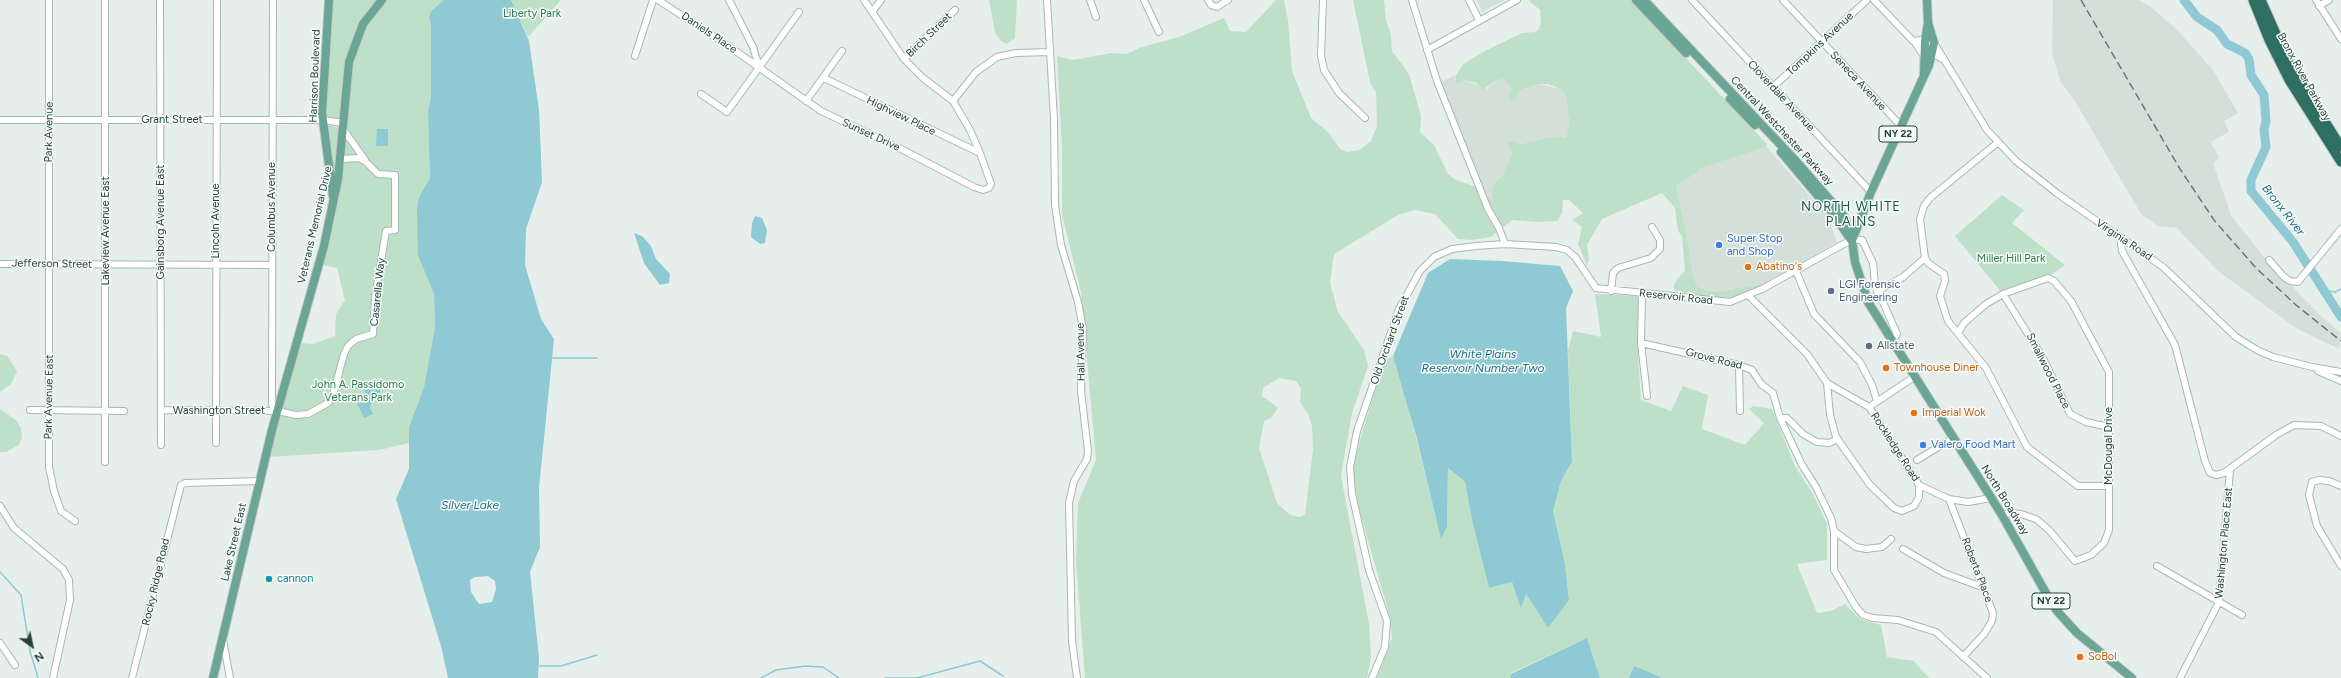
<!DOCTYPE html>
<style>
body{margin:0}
#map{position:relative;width:2341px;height:678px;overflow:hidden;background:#e6efeb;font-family:Figtree,sans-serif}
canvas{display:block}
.north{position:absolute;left:12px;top:626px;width:40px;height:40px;-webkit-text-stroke:3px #f7fbf9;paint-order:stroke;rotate:147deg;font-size:11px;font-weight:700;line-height:16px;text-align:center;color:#24423a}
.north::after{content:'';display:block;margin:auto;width:14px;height:18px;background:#24423a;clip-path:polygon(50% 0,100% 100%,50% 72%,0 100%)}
</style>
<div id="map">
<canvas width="2341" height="678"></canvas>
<div class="north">N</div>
</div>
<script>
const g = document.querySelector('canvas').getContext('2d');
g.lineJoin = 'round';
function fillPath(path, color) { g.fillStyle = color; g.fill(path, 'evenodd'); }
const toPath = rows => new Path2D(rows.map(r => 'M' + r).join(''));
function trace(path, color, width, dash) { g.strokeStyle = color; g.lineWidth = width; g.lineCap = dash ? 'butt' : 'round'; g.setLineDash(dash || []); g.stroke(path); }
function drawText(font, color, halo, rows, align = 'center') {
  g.font = font + ' Figtree,sans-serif'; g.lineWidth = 3; g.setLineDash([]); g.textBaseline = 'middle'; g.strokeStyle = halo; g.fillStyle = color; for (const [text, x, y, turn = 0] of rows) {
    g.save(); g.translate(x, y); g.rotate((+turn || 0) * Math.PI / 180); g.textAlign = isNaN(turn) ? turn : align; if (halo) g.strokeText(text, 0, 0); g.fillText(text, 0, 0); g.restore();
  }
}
fillPath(toPath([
 [1477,0,1505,0,1482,12],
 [2053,0,2139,0,2151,7,2178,31,2213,70,2238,113,2224,121,2229,132,2211,142,2219,158,2213,163,2231,215,2263,256,2318,313,2341,333,2339,349,2296,328,2218,271,2177,228,2158,226,2141,214,2073,98,2060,81,2052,53],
 [1456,75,1454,81,1465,80,1487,89,1495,81,1503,79,1510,85,1512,90,1510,97,1517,97,1518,92,1523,89,1539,84,1561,89,1566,97,1569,122,1566,138,1554,136,1521,144,1508,142,1512,152,1502,176,1494,183,1492,190,1492,203,1484,195,1465,142,1440,82],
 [1766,146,1828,217,1837,242,1766,283,1718,292,1703,290,1697,286,1693,275,1686,230,1676,188,1679,184,1695,174,1699,169]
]), '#d4dfda');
fillPath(toPath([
 [332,0,378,0,357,30,350,46,346,63,341,117,337,120,326,116,329,53,331,48,333,17,331,14],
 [386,0,444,0,431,11,429,18,431,25,431,96,428,112,430,178,419,197,418,256,434,294,435,327,424,387,409,427,409,443,379,450,269,457,300,343,313,344,335,336,336,314,345,300,337,268,323,265,336,215,336,206,343,175,350,74,356,47,369,20],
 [511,0,561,0,528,37],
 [989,0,1017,0,1015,38,1007,44,1001,41,995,32],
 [1276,0,1284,0,1288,20,1292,71,1311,118,1329,133,1340,149,1347,152,1359,150,1371,141,1377,126,1376,93,1370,82,1353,0,1384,0,1386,20,1391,34,1392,51,1409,74,1421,116,1420,132,1434,145,1448,174,1454,179,1476,187,1492,202,1492,190,1494,183,1502,176,1512,153,1507,141,1521,144,1554,136,1566,138,1569,122,1566,97,1561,89,1548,84,1539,84,1523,89,1518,92,1515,100,1512,100,1509,97,1512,90,1510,85,1503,79,1495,81,1483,90,1476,83,1465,80,1455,84,1456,75,1463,64,1485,51,1522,33,1535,32,1538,30,1541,23,1540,10,1528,0,1631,0,1767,144,1765,147,1699,169,1695,174,1679,184,1676,188,1686,230,1693,275,1697,286,1703,290,1718,292,1766,283,1735,297,1708,298,1674,290,1674,285,1677,279,1685,271,1682,236,1678,231,1675,208,1662,193,1602,219,1587,245,1589,259,1587,265,1578,244,1582,227,1572,220,1583,213,1569,200,1563,200,1562,213,1557,221,1537,222,1512,220,1491,237,1472,240,1458,239,1435,214,1415,210,1398,215,1334,254,1330,283,1338,312,1364,350,1368,366,1352,413,1341,476,1369,624,1371,656,1367,678,1085,678,1076,561,1078,503,1096,460,1081,292,1062,214,1062,148,1057,56,1073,60,1111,53,1127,54,1139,48,1179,37,1224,18,1230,31,1246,32],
 [1279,378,1296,381,1301,389,1300,402,1308,414,1312,426,1313,450,1305,515,1299,517,1290,515,1277,503,1259,448,1264,421,1271,418,1278,408,1262,396,1263,388],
 [329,125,340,128,335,180,327,127],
 [2002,195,2024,210,2012,223,2065,265,2046,278,2003,294,1955,236],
 [1595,294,1639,296,1638,356,1641,400,1671,411,1683,386,1708,395,1702,429,1745,445,1764,423,1749,409,1753,406,1772,409,1795,466,1813,494,1827,524,1827,560,1797,564,1817,613,1831,611,1845,604,1860,619,1881,625,1887,657,1914,661,1929,678,1662,678,1634,666,1629,678,1600,678,1587,638,1511,673,1511,678,1377,678,1392,638,1390,617,1358,506,1353,468,1362,432,1385,359,1393,356,1403,385,1441,538,1447,527,1448,468,1465,482,1472,520,1489,588,1512,582,1521,607,1526,593,1548,628,1569,599,1565,564,1553,511,1561,481,1572,462,1568,350,1573,331,1601,337],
 [0,354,7,356,17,371,11,384,0,392],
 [0,409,17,421,21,428,22,437,19,445,6,452,0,452]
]), '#bfe0c8');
fillPath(toPath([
 [444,0,511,0,529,41,539,110,542,182,526,229,525,265,541,319,554,339,539,488,540,547,530,572,539,658,538,678,448,678,441,646,396,499,409,469,409,427,424,387,435,327,434,294,418,256,417,209,419,197,430,178,428,112,431,96,431,25,429,18,431,11],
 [488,576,495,581,496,589,492,602,479,604,471,592,470,580,475,577],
 [377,129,388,129,388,146,376,146],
 [755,216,762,218,767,230,765,243,760,244,751,237,752,223],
 [634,233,642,236,651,246,656,259,670,274,669,283,660,285,644,263],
 [1450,259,1502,261,1560,266,1573,291,1566,308,1572,462,1561,481,1553,511,1565,564,1569,600,1548,628,1526,594,1521,608,1512,582,1489,588,1472,520,1465,482,1448,468,1447,527,1441,539,1416,435,1393,356,1428,273],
 [365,383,375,385,382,389,375,397,370,407,373,414,364,418,356,401,364,397],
 [1587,638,1600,678,1511,678,1511,674],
 [1634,666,1656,675,1662,678,1629,678]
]), '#8ec9d4');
trace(toPath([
 [2323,290,2335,292,2341,289],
 [552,358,597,358],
 [0,572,21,595,30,651,38,678],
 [539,666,561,666,597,655],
 [761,678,776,670,805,666,823,667,839,678],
 [885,678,917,678,980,661,1003,676]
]), '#8ec9d4', 1.5);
trace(toPath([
 [2184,0,2197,17,2217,30,2227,44,2245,53,2249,59,2251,75,2264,95,2266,121,2264,130,2266,147,2251,180,2251,191,2293,242,2341,317]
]), '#8ec9d4', 9);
const minor = toPath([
 [49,0,49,467,54,491,61,511,75,521],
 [105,0,105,462],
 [160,0,161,445],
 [273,0,272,392,272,405,278,411],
 [658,0,727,45,821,111,903,150,974,187,983,190,989,188,991,184,980,153,970,130,953,101,923,78,904,59,864,0],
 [729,0,753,47,759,67],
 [1047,0,1054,119,1055,205,1061,245,1078,302,1083,329,1081,391,1088,451,1087,459,1074,481,1069,503,1072,641,1077,678],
 [1090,0,1096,17],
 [1144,0,1159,32],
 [1208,0,1211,5,1217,7,1228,0],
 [1323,0,1321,56,1324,70,1339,93,1365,118],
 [1412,0,1437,81,1488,209,1499,228,1505,244],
 [1469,0,1479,20],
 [1692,0,1871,192],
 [1783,0,1901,126],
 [1874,0,1913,41,1942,59],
 [2316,0,2341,39],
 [2319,6,2329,0],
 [872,12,881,0],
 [1914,41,1920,40,1934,43,1987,130,2016,161,2058,194,2163,267,2236,337,2257,350,2273,357,2312,367,2341,372],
 [1914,41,1924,56],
 [1427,50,1517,0],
 [635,56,653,0],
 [904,59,955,10],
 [824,78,980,153],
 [1773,87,1867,0],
 [701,94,727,112,799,12],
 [806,101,842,51],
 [953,101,976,72,997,57,1016,53,1050,52],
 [0,120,323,120,343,123],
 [343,129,365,160],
 [1997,143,1930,198,1924,206,1920,219,1925,258,1928,263,1944,274,1945,281,1940,296,1948,321,1986,368,2027,447,2078,486,2109,486],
 [2120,237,2122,251,2175,345,2205,461,2210,473,2216,475,2224,473,2276,435,2294,425,2321,426,2341,436],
 [2269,260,2284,277,2290,281,2298,282,2341,229],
 [0,264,272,265],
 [1796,271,1814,314,1860,362,1872,385,1877,401],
 [1611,291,1613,273,1618,268,1651,258,1660,249,1660,240,1652,227],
 [1877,291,1903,277,1925,258],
 [1642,294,1641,343,1647,396],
 [2003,294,2043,358,2070,414,2086,422,2109,427],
 [1749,296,1807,354,1827,383,1869,407,1919,485,1949,499,1968,502,1991,498],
 [1958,333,1964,323,1986,304,2003,294,2048,278,2054,281,2071,301,2109,372,2109,530,2104,543,2091,555,2075,561,2049,530,2036,519,2021,514,2011,513,2002,515],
 [1641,343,1739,365,1752,370,1761,384,1773,393,1780,418,1802,465,1816,487,1831,518,1834,531,1834,570,1856,607,1863,615,1873,618,1898,620,1936,632,1987,678],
 [1739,365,1740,411],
 [2318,371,2341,381],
 [1827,383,1830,415,1836,437,1870,485,1894,508,1902,511,1914,506,1919,497,1919,485],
 [1869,407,1914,377],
 [30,410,124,411],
 [161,410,278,411,296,415,308,414,328,403,333,395,344,354,348,346,356,339,373,334,375,298,386,231,395,230,395,175,378,174,366,162,359,158,341,159],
 [1780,418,1787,418,1803,434,1817,442,1829,443,1838,439],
 [216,443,217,0],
 [1917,460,1953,438],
 [2341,486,2329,481,2319,480,2312,482,2309,495,2317,526,2341,566],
 [1949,499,1993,613,1992,621,1984,634,1963,657],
 [0,506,14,528,63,569,69,580,70,600,53,678],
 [1834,531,1856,547,1866,549,1882,547,1891,539],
 [1903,549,1944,573,1982,587],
 [2157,566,2242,615],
 [223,640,230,678],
 [0,643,15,665],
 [132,678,181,485,185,483,260,481],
 [1372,678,1385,647,1387,621,1369,570,1352,494,1350,467,1357,431,1399,309,1420,271,1434,257,1452,249,1476,246,1505,244,1556,247,1567,250,1575,257,1596,288,1730,302,1762,289,1851,240,1862,240,1873,263,1875,284,1897,334,1892,342],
 [2180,678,2219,602,2230,470]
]);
const major = toPath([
 [329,0,322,113,333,196],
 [1636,0,1686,53],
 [1644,0,1795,160,1843,215,1851,232,1855,262,1868,302,2002,515,2047,595,2057,611,2077,633,2132,678],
 [1924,75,1925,41,1928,23,1927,0],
 [1730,99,1755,125],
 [1781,152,1834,215,1851,240],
 [1853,238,1871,192,1929,65,1934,43,1928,23],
 [213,678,272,430,324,246,338,179,349,62,363,24,382,0]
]);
const highway = toPath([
 [2253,0,2269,40,2289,80,2341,162],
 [2261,0,2290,65,2341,147]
]);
trace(minor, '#a8b8b2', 8);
trace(major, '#c2cac8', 10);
trace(highway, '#c2cac8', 11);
trace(minor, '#fff', 6);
trace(major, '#6aa596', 8);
trace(highway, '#2f6f62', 9);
trace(toPath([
 [2081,0,2180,169,2214,220,2256,268,2296,305,2341,341]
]), '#5f7d75', 1.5, [8, 4]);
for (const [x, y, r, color] of [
 [1719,245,4,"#3f7fe0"],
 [1748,267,4,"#e8710a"],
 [1831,291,4,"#5c6f8a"],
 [1869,346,4,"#5c6f8a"],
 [1886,368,4,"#e8710a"],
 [1914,413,4,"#e8710a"],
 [1923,445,4,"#3f7fe0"],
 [269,579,4,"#0f9aa8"],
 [2080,657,4,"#e8710a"]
]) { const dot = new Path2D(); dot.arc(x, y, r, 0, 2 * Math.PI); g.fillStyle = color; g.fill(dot); trace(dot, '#f7fbf9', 1.5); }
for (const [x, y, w] of [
 [1898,134,38],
 [2051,601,38]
]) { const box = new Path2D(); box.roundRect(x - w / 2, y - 8, w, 16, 3); g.fillStyle = '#f7fbf9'; g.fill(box); trace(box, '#24423a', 1); }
drawText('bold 10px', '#24423a', null, [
 ["NY 22",1898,134],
 ["NY 22",2051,601]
]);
drawText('11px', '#2d7a4b', '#f7fbf9', [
 ["Liberty Park",532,14],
 ["Miller Hill Park",2011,259],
 ["John A. Passidomo",358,385],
 ["Veterans Park",358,398]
]);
drawText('11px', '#24423a', '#f7fbf9', [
 ["Daniels Place",709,33,34],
 ["Birch Street",929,35,-44],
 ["Tompkins Avenue",1820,44,-43],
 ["Harrison Boulevard",315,76,-88],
 ["Bronx River Parkway",2304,77,61],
 ["Seneca Avenue",1858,81,47],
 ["Cloverdale Avenue",1781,96,47],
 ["Highview Place",901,116,26],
 ["Grant Street",172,120],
 ["Central Westchester Parkway",1782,131,47],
 ["Park Avenue",49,132,-89],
 ["Sunset Drive",871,135,25],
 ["Columbus Avenue",272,207,-90],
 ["Lincoln Avenue",216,221,-90],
 ["Gainsborg Avenue East",161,222,-90],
 ["Veterans Memorial Drive",315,225,-77],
 ["Lakeview Avenue East",106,231,-90],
 ["Virginia Road",2124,240,34],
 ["Jefferson Street",52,264,1],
 ["Casarella Way",378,292,-84],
 ["Reservoir Road",1676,297,6],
 ["Old Orchard Street",1390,340,-70],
 ["Hall Avenue",1081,352,-91],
 ["Grove Road",1714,359,14],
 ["Smallwood Place",2048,371,63],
 ["Park Avenue East",49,397,-89],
 ["Washington Street",219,411],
 ["McDougal Drive",2109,446,-90],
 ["Rockledge Road",1895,447,57],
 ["North Broadway",2005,500,58],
 ["Lake Street East",234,542,-77],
 ["Washington Place East",2224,543,-85],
 ["Roberta Place",1977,570,69],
 ["Rocky Ridge Road",156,582,-77]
]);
drawText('11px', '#366cbe', '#f7fbf9', [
 ["Super Stop",1727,239],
 ["and Shop",1727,252],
 ["Valero Food Mart",1931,445]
], 'left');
drawText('11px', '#c56008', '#f7fbf9', [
 ["Abatino's",1756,267],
 ["Townhouse Diner",1894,368],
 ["Imperial Wok",1922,413],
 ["SoBol",2088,657]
], 'left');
drawText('11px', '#4e5e75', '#f7fbf9', [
 ["LGI Forensic",1839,285],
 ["Engineering",1839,298],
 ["Allstate",1877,346]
], 'left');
drawText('11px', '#0d838f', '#f7fbf9', [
 ["cannon",277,579]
], 'left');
drawText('italic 12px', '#1c6f80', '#f7fbf9', [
 ["Bronx River",2283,210,52],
 ["White Plains",1483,354],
 ["Reservoir Number Two",1483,368],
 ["Silver Lake",470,505]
]);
g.letterSpacing = '1px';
drawText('13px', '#1f5548', '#f7fbf9', [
 ["NORTH WHITE",1851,207],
 ["PLAINS",1851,222]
]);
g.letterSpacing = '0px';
</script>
